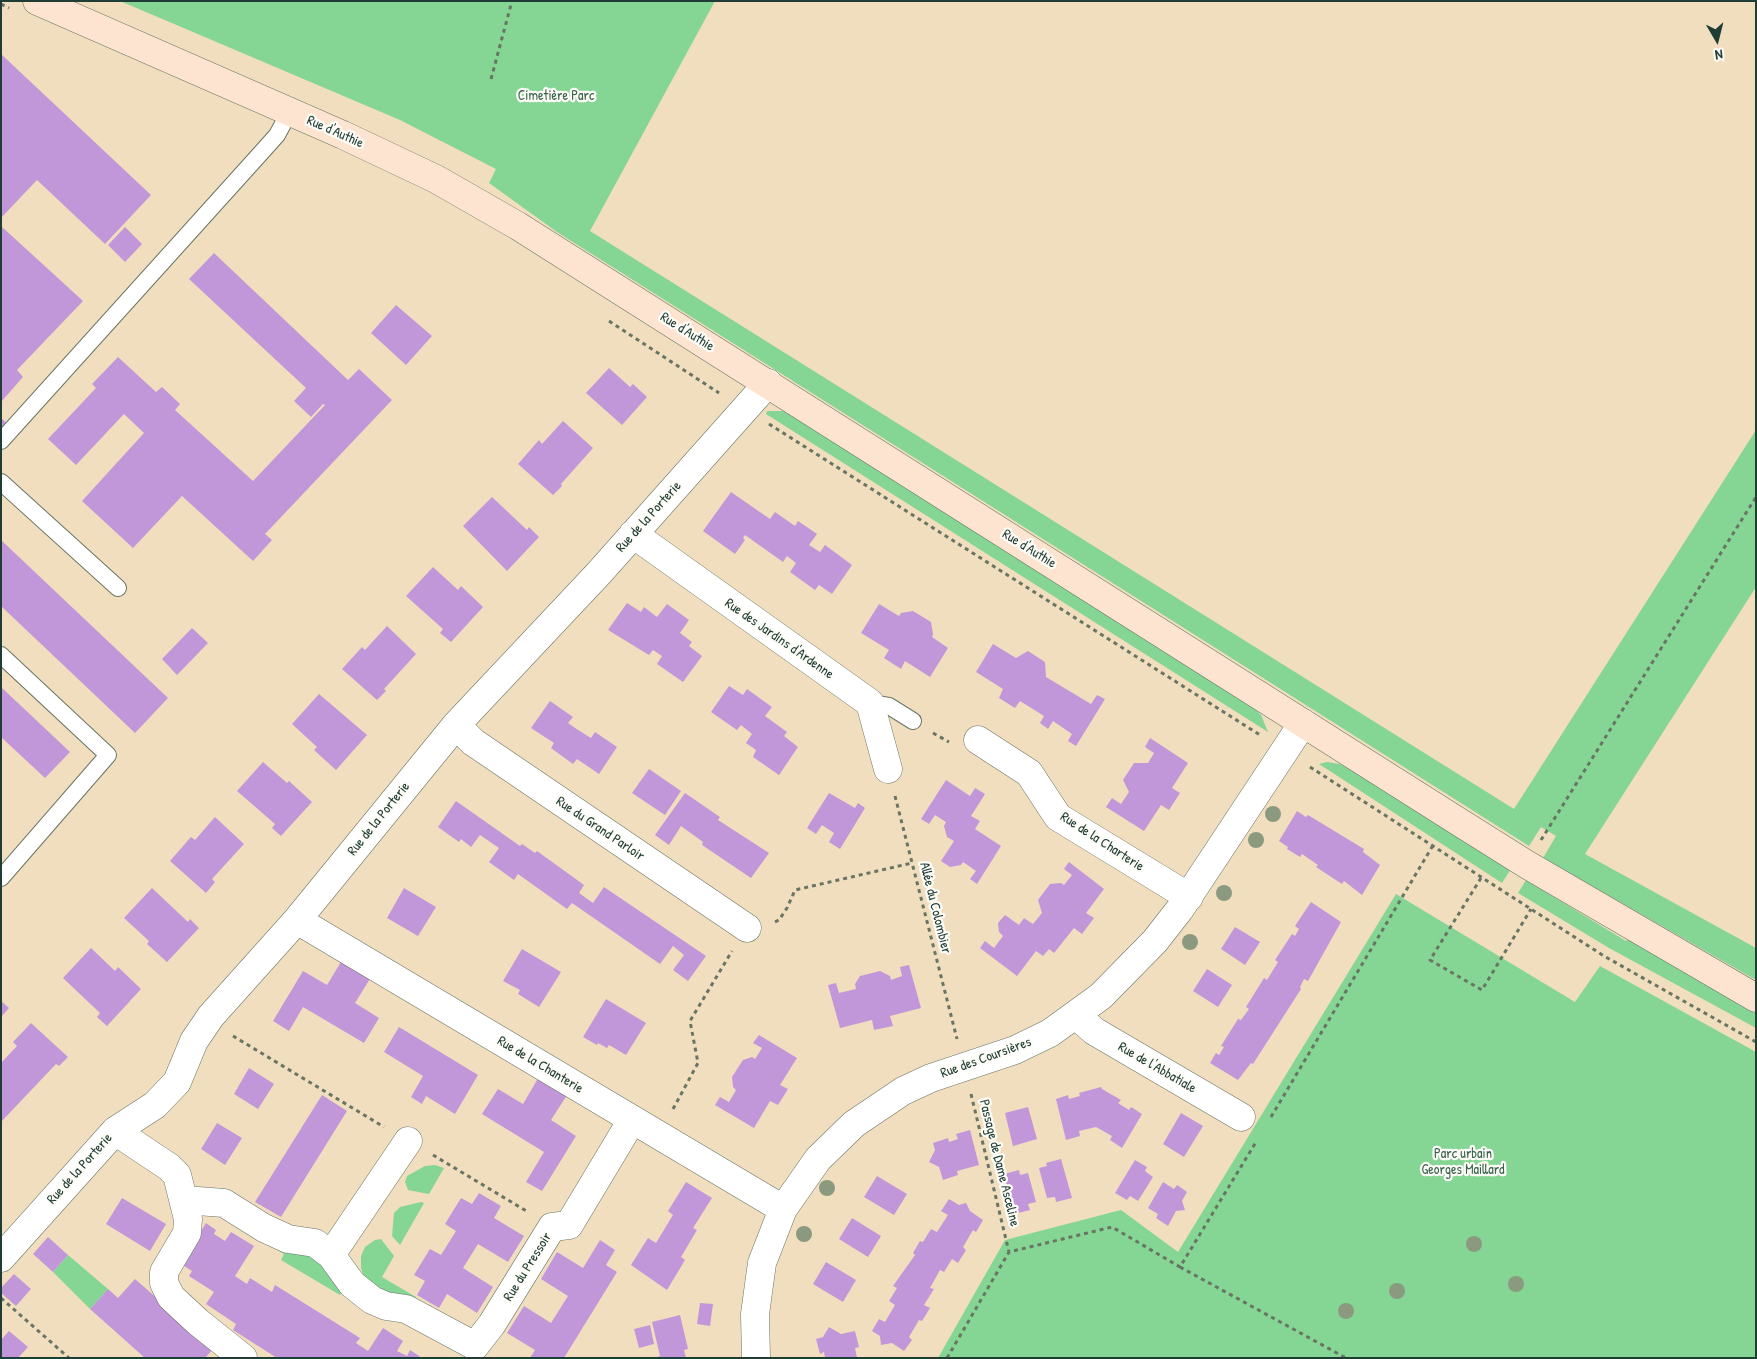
<!DOCTYPE html>
<meta charset="utf-8">
<style>
body{margin:0}
#map{position:relative;width:1757px;height:1359px;overflow:hidden;background:#f1debe;font-family:"Patrick Hand",sans-serif}
canvas{display:block}
.frame{position:absolute;inset:0;border:2px solid #1f3d34;pointer-events:none}
.north{position:absolute;left:1692px;top:15px;width:50px;height:50px;-webkit-text-stroke:4px #fdfcf7;paint-order:stroke;rotate:172deg;font-size:14px;font-weight:700;line-height:20px;text-align:center;color:#1f3d34}
.north::after{content:'';display:block;margin:auto;width:18px;height:22px;background:#1f3d34;clip-path:polygon(50% 0,100% 100%,50% 72%,0 100%)}
</style>
<div id="map">
<canvas width="1757" height="1359"></canvas>
<div class="frame"></div>
<div class="north">N</div>
</div>
<script>
const g = document.querySelector('canvas').getContext('2d');
g.lineJoin = 'round';
function fillPath(path, color) { g.fillStyle = color; g.fill(path, 'evenodd'); }
const toPath = rows => new Path2D(rows.map(r => 'M' + r).join(''));
function trace(path, color, width, dash) { g.strokeStyle = color; g.lineWidth = width; g.lineCap = dash ? 'butt' : 'round'; g.setLineDash(dash || []); g.stroke(path); }
function drawText(font, color, halo, rows, align = 'center') {
  g.font = font + ' "Patrick Hand",sans-serif'; g.lineWidth = 4.5; g.setLineDash([]); g.textBaseline = 'middle'; g.strokeStyle = halo; g.fillStyle = color; for (const [text, x, y, turn = 0] of rows) {
    g.save(); g.translate(x, y); g.rotate((+turn || 0) * Math.PI / 180); g.textAlign = isNaN(turn) ? turn : align; if (halo) g.strokeText(text, 0, 0); g.fillText(text, 0, 0); g.restore();
  }
}
fillPath(toPath([
 [120,1,715,1,590,231,1514,809,1756,430,1756,587,1585,854,1756,948,1756,980,1543,858,1556,836,1541,827,1529,846,557,232,489,183,496,169,400,120],
 [767,411,784,411,1252,706,1261,715,1268,732,766,414],
 [1327,762,1340,764,1373,782,1511,869,1502,883,1319,764],
 [1526,880,1626,941,1628,939,1756,1013,1756,1028,1609,948,1518,893],
 [1396,894,1575,1002,1600,966,1756,1052,1756,1358,938,1358,1005,1240,1121,1210,1178,1252],
 [435,1165,444,1168,429,1194,408,1190,405,1182,407,1176,425,1166],
 [421,1202,424,1203,400,1245,392,1236,394,1213,400,1207],
 [381,1239,394,1256,382,1277,416,1297,414,1301,397,1299,366,1283,361,1268,361,1256,365,1247,375,1240],
 [269,1245,309,1248,345,1288,340,1295,281,1260,284,1254],
 [68,1255,108,1289,90,1309,53,1272]
]), '#85d595');
fillPath(toPath([
 [1,54,151,195,105,244,37,180,1,218],
 [1,226,83,301,17,370,23,377,1,402],
 [125,227,142,244,125,262,108,245],
 [214,253,348,380,359,369,392,400,265,534,272,540,253,561,182,496,133,548,82,501,144,433,124,414,76,465,48,439,96,388,92,384,118,357,156,392,162,387,180,404,175,410,253,481,325,405,323,404,311,417,294,401,306,388,189,279],
 [396,305,432,336,406,365,371,333],
 [609,368,630,387,633,384,647,397,622,425,586,393],
 [1,418,7,423,1,429],
 [563,421,593,448,561,484,562,486,553,495,518,464,539,440,542,444],
 [731,492,770,519,775,512,795,526,798,521,817,534,809,545,820,552,825,545,852,565,832,594,819,585,815,590,790,572,796,563,787,556,783,562,745,535,743,538,745,540,735,554,703,531],
 [492,497,527,530,529,527,539,537,507,571,463,526],
 [1,540,168,698,135,733,1,606],
 [433,567,458,590,461,586,483,607,451,642,440,633,443,629,406,596],
 [627,603,641,612,644,607,657,617,667,604,689,620,680,633,692,642,689,646,702,656,683,682,657,664,662,656,653,650,649,655,608,630],
 [879,604,899,616,901,613,913,611,931,622,933,634,932,637,948,648,930,677,905,661,901,669,884,658,889,650,861,633],
 [387,626,416,654,384,689,386,691,377,700,342,669,362,647,365,650],
 [192,628,208,643,177,675,162,659],
 [993,644,1016,658,1028,651,1045,662,1046,677,1091,704,1097,695,1105,699,1076,746,1068,741,1072,734,1053,721,1048,729,1040,723,1044,716,1020,701,1015,708,999,698,1003,689,976,672],
 [729,686,743,695,747,689,772,707,765,716,787,732,784,736,798,747,779,775,753,757,756,750,746,743,752,734,741,725,737,730,711,712],
 [1,687,70,752,45,778,1,737],
 [319,694,367,735,336,770,314,750,317,747,292,724],
 [550,701,573,717,568,723,578,730,591,738,595,732,617,747,599,774,577,759,573,764,551,748,554,743,531,728],
 [1150,738,1188,763,1172,788,1180,793,1169,810,1161,805,1144,831,1106,807,1112,798,1121,804,1129,792,1123,780,1134,763,1148,763,1154,753,1145,747],
 [263,762,287,783,289,781,312,802,281,836,272,828,275,824,237,791],
 [649,769,681,791,665,815,632,793],
 [946,780,970,796,975,788,985,794,971,816,980,821,975,829,1001,846,977,884,970,879,976,871,963,862,961,865,950,867,941,861,954,841,947,837,944,826,946,822,935,815,929,824,921,819],
 [685,793,720,817,718,820,769,853,751,878,702,845,703,842,681,826,669,845,655,835],
 [829,793,855,808,858,803,865,808,840,849,829,842,834,833,822,825,816,834,807,828],
 [456,801,520,846,522,844,535,853,537,851,584,885,579,893,593,903,604,887,706,956,688,981,673,970,684,955,673,946,660,964,572,903,567,909,518,874,514,880,489,862,499,848,480,835,471,847,461,839,459,842,438,827],
 [1297,811,1306,817,1308,815,1364,849,1363,852,1380,865,1362,895,1344,881,1342,884,1316,867,1318,865,1302,854,1300,857,1287,849,1288,847,1279,841],
 [215,817,244,844,212,879,215,882,206,893,170,861,191,837,195,840],
 [1069,862,1104,889,1086,913,1094,918,1082,934,1074,928,1054,953,1049,949,1043,956,1036,951,1017,976,980,948,985,941,994,948,1003,936,999,932,998,923,1005,915,1019,925,1024,918,1033,924,1042,913,1038,900,1050,884,1061,883,1064,885,1072,875,1064,869],
 [152,888,188,922,190,919,199,928,167,962,147,944,149,941,124,918],
 [404,888,436,907,418,936,387,918],
 [1311,902,1341,922,1308,981,1304,979,1300,987,1301,989,1253,1064,1251,1063,1238,1080,1210,1063,1216,1053,1219,1055,1224,1047,1221,1046,1238,1019,1241,1020,1249,1009,1246,1007,1264,978,1267,980,1278,962,1275,960,1292,934,1295,936,1299,929,1295,926],
 [1235,927,1260,942,1245,965,1221,949],
 [91,948,115,971,118,967,141,989,107,1026,97,1017,100,1013,63,978],
 [522,949,561,972,539,1007,518,994,520,990,503,981],
 [344,957,373,974,355,1003,379,1018,364,1043,303,1007,289,1031,273,1021,303,971,327,985],
 [909,965,921,1008,890,1016,893,1026,874,1030,872,1020,840,1028,828,985,836,983,839,993,856,989,855,984,860,976,880,971,890,976,891,980,902,976,900,967],
 [1207,969,1232,985,1218,1007,1193,991],
 [606,999,646,1023,626,1055,609,1045,607,1048,598,1043,597,1045,583,1037],
 [1,1001,9,1008,1,1017],
 [31,1023,68,1057,59,1066,56,1064,1,1122,1,1063,17,1046,13,1042],
 [399,1027,478,1075,455,1114,426,1096,422,1104,411,1097,423,1076,384,1052],
 [759,1035,797,1058,780,1085,788,1089,778,1105,770,1101,754,1128,715,1105,720,1097,729,1102,736,1090,733,1087,732,1077,743,1060,752,1057,755,1059,762,1048,753,1043],
 [249,1068,274,1084,258,1109,234,1094],
 [540,1075,569,1092,551,1120,576,1136,542,1191,526,1182,544,1152,482,1114,498,1089,523,1104],
 [1101,1087,1102,1089,1121,1100,1118,1103,1129,1110,1131,1107,1142,1114,1122,1148,1110,1140,1112,1136,1096,1127,1079,1131,1080,1136,1066,1140,1056,1099,1068,1095,1069,1099,1080,1096,1079,1093],
 [322,1095,347,1111,281,1217,255,1202],
 [1028,1107,1037,1139,1013,1146,1005,1113],
 [1181,1113,1203,1126,1184,1157,1163,1144],
 [217,1123,242,1138,225,1165,201,1149],
 [970,1130,979,1165,957,1171,958,1175,943,1180,939,1167,929,1162,935,1150,933,1143,948,1138,949,1142,958,1139,956,1134],
 [1061,1159,1072,1198,1056,1202,1055,1197,1047,1198,1039,1168,1047,1166,1046,1163],
 [1135,1160,1147,1167,1145,1171,1153,1177,1138,1201,1130,1196,1127,1200,1115,1193],
 [1019,1170,1020,1175,1028,1173,1036,1202,1028,1204,1030,1210,1014,1214,1004,1174],
 [877,1176,907,1194,894,1215,864,1197],
 [686,1182,712,1198,693,1228,697,1230,681,1257,685,1260,667,1290,631,1265,648,1238,656,1243,673,1215,668,1211],
 [1163,1182,1174,1189,1177,1185,1187,1192,1182,1201,1185,1210,1176,1211,1168,1226,1156,1218,1158,1214,1148,1208],
 [479,1193,501,1206,494,1218,524,1236,508,1262,478,1244,463,1268,493,1287,477,1313,447,1294,439,1308,417,1295,425,1281,414,1275,430,1249,441,1255,456,1231,445,1224,461,1198,472,1204],
 [122,1198,166,1224,150,1251,106,1224],
 [949,1199,959,1205,966,1203,970,1211,983,1220,976,1232,973,1230,963,1247,966,1250,958,1263,952,1259,944,1272,940,1270,930,1288,934,1289,924,1305,930,1308,922,1321,919,1320,909,1337,912,1340,904,1351,892,1343,881,1345,880,1336,872,1331,879,1319,885,1322,895,1305,889,1301,897,1288,893,1286,915,1255,913,1253,920,1241,923,1242,931,1229,937,1232,948,1215,941,1211],
 [852,1218,881,1236,868,1257,839,1239],
 [206,1223,216,1230,214,1234,225,1241,231,1232,254,1246,235,1276,247,1284,250,1278,272,1292,275,1285,360,1338,356,1343,368,1351,383,1328,403,1341,397,1351,407,1356,410,1350,422,1358,277,1358,233,1330,236,1324,206,1304,214,1292,189,1276,192,1271,181,1264],
 [48,1237,68,1255,53,1272,33,1254],
 [600,1240,615,1250,606,1265,617,1272,564,1358,530,1358,535,1350,507,1333,524,1306,551,1323,568,1296,541,1279,557,1252,583,1268],
 [826,1262,856,1280,843,1302,813,1284],
 [14,1274,31,1289,16,1306,1,1293,1,1288],
 [135,1279,214,1348,205,1358,145,1358,90,1309,108,1289,118,1298],
 [700,1303,713,1304,710,1326,697,1324],
 [680,1315,688,1349,684,1350,686,1358,654,1358,660,1356,652,1322],
 [650,1325,654,1344,639,1348,634,1329],
 [829,1327,841,1334,855,1331,859,1347,855,1348,857,1358,825,1358,824,1352,820,1354,816,1339,823,1337],
 [9,1331,28,1347,18,1358,1,1358,1,1340]
]), '#c197d9');
const lane = toPath([
 [1,441,260,154,277,135,290,111],
 [1,482,118,588],
 [1,655,108,755,1,878],
 [870,703,889,706,913,721]
]);
const street = toPath([
 [633,534,870,703,888,769],
 [456,725,473,742,747,928],
 [978,740,1029,773,1058,817,1189,897],
 [297,920,783,1209],
 [1076,1015,1094,1031,1241,1117],
 [115,1131,169,1167,177,1175,188,1219,187,1233,164,1272,164,1283,171,1297,198,1322,243,1358],
 [184,1200,224,1203,264,1228,288,1239,315,1243,331,1255,352,1284,372,1300,386,1306,406,1309,475,1346,492,1324,552,1227,569,1225,632,1120],
 [331,1255,408,1141],
 [1,1258,115,1131,155,1105,177,1082,194,1041,211,1016,297,920,456,725,599,573,768,383],
 [756,1358,755,1314,762,1263,783,1209,818,1159,854,1124,903,1091,931,1078,1015,1050,1050,1033,1101,996,1155,941,1180,909,1303,723]
]);
const secondary = toPath([
 [37,1,343,135,436,179,518,226,1456,820,1526,864,1756,998]
]);
trace(lane, '#687564', 18);
trace(street, '#687564', 29);
trace(secondary, '#687564', 29);
trace(toPath([
 [1,4,9,8],
 [491,79,512,1],
 [609,321,719,393],
 [769,424,1260,735],
 [933,733,949,742],
 [1310,767,1604,956,1756,1042],
 [895,796,957,1039],
 [1541,840,1756,497],
 [1481,878,1430,960,1482,990,1531,909],
 [775,922,779,920,787,908,795,890,912,863],
 [233,1036,384,1127],
 [971,1094,1009,1252],
 [673,1109,698,1063,690,1021,732,951],
 [1271,1117,1432,847],
 [433,1155,528,1212],
 [1180,1267,1346,1358],
 [1,1298,69,1358],
 [947,1358,1009,1252,1112,1227,1180,1267,1256,1142]
]), '#687564', 3, [4, 4]);
trace(lane, '#fff', 16);
trace(street, '#fff', 28);
trace(secondary, '#fde4d0', 28);
g.fillStyle = '#8b9a7f';
for (const [x, y] of [
 [1273,814],
 [1256,840],
 [1224,893],
 [1190,942],
 [827,1188],
 [804,1234],
 [1474,1244],
 [1516,1284],
 [1397,1291],
 [1346,1311]
]) { g.beginPath(); g.arc(x, y, 8, 0, 2 * Math.PI); g.fill(); }
drawText('14px', '#38634c', '#fdfcf7', [
 ["Cimetière Parc",556,96],
 ["Parc urbain",1463,1154],
 ["Georges Maillard",1463,1170]
]);
drawText('14px', '#1f3d34', '#fdfcf7', [
 ["Rue d'Authie",335,132,24],
 ["Rue d'Authie",687,332,32],
 ["Rue de la Porterie",649,517,-48],
 ["Rue d'Authie",1029,549,32],
 ["Rue des Jardins d'Ardenne",779,639,35],
 ["Rue de la Porterie",379,819,-51],
 ["Rue du Grand Parloir",600,829,34],
 ["Rue de la Charterie",1102,842,33],
 ["Allée du Colombier",935,908,76],
 ["Rue des Coursières",986,1058,-20],
 ["Rue de la Chanterie",540,1065,31],
 ["Rue de l'Abbatiale",1157,1068,30],
 ["Passage de Dame Asceline",999,1163,76],
 ["Rue de la Porterie",80,1169,-48],
 ["Rue du Pressoir",528,1267,-58]
]);
</script>
